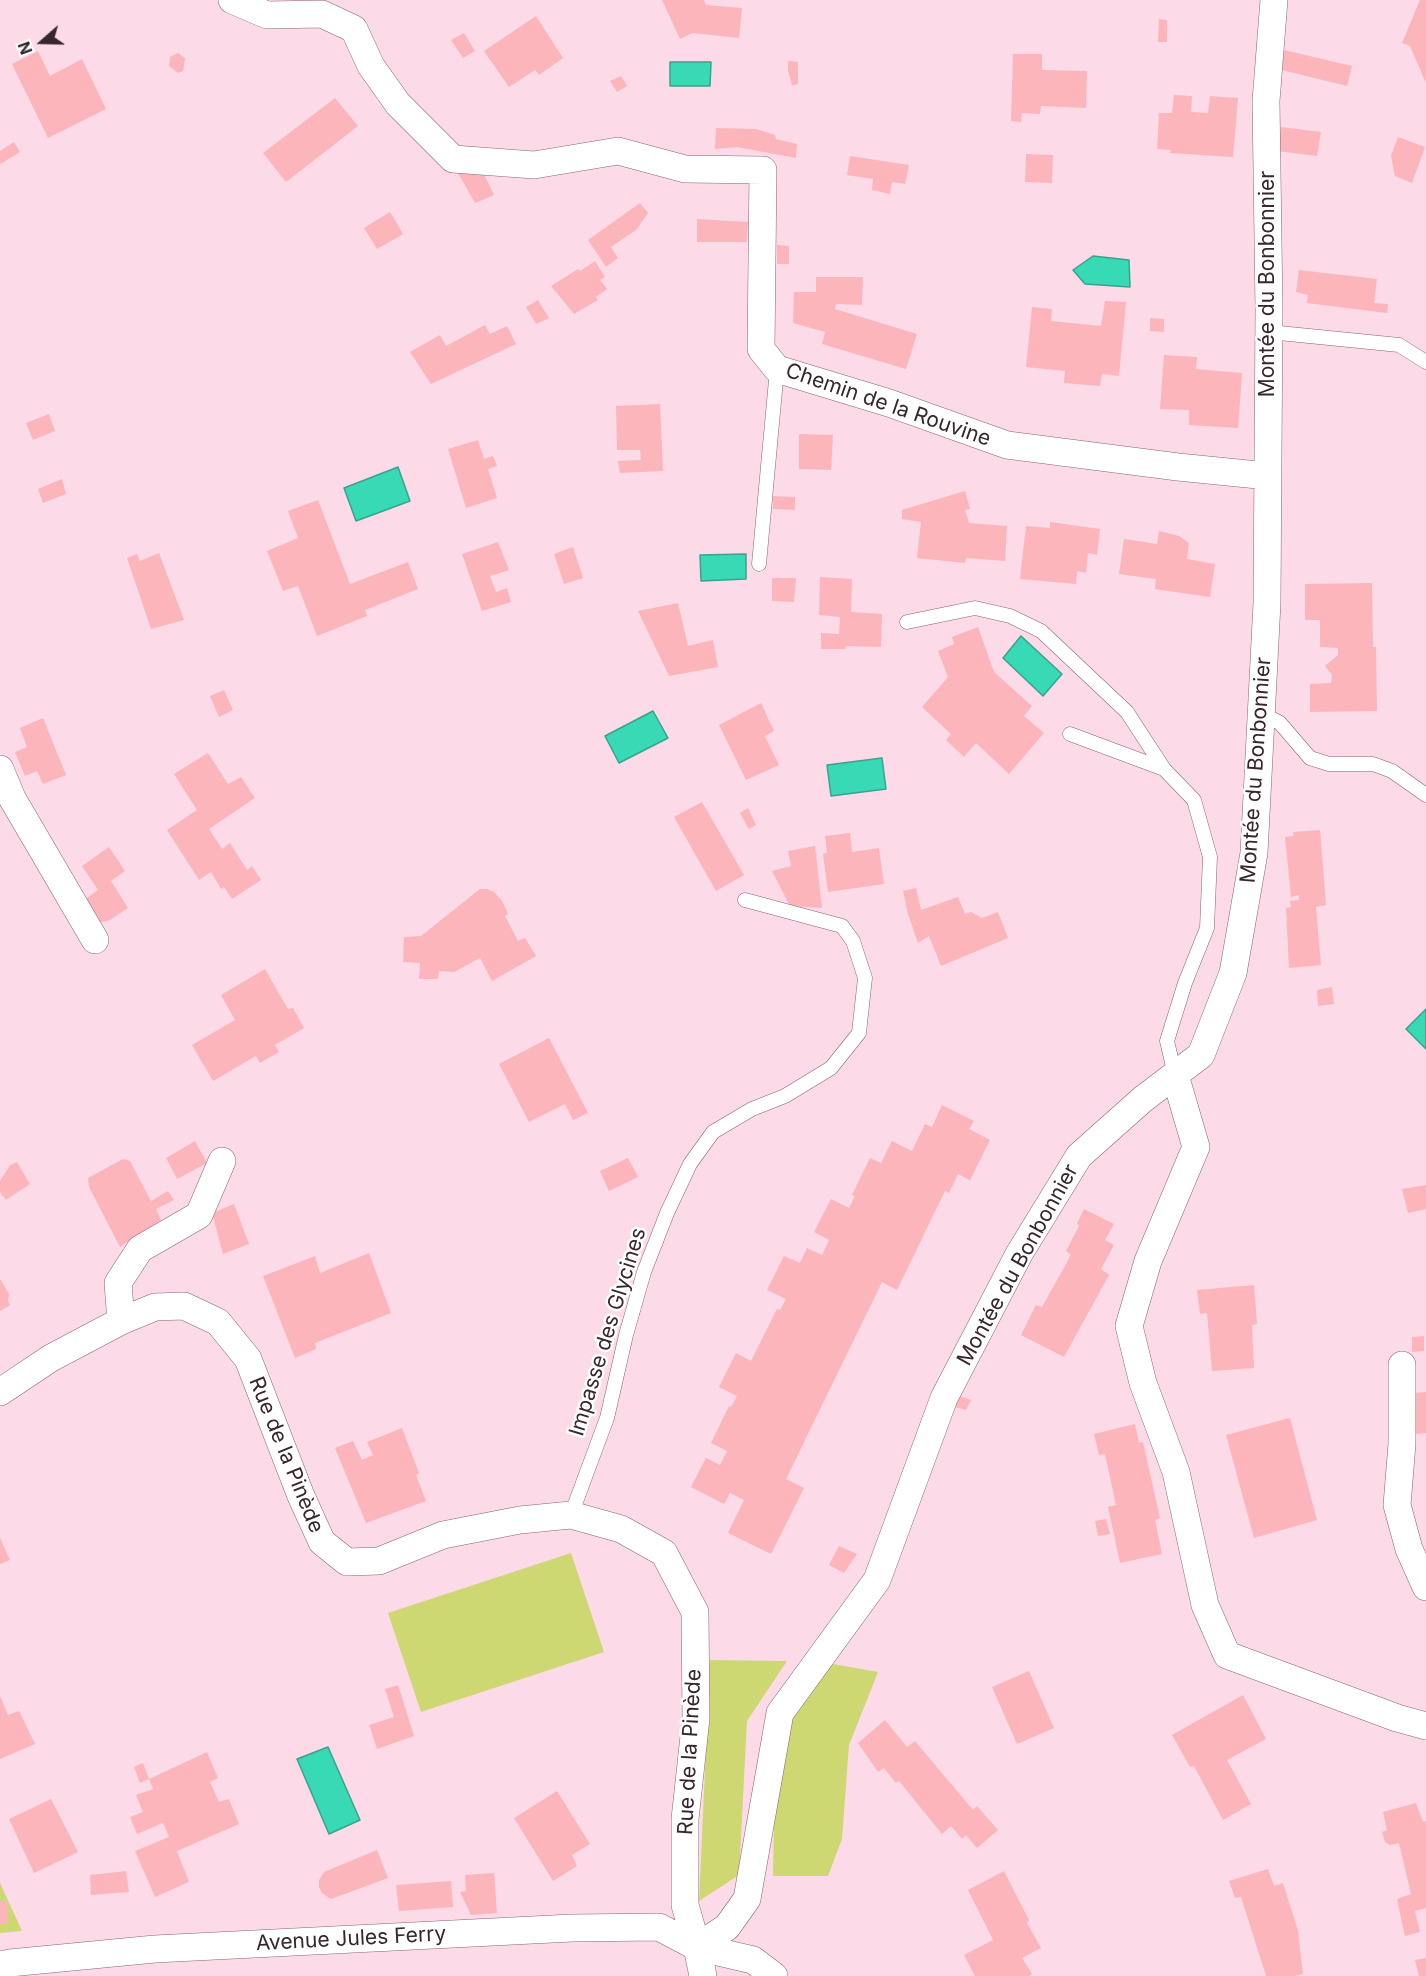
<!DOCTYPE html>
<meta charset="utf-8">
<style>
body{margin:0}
#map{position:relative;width:1426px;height:1976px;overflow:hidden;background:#fddae7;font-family:Inter,sans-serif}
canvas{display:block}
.north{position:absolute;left:12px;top:12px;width:60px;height:60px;-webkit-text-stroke:4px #fff;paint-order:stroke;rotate:250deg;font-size:16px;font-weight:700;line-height:24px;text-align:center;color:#37262d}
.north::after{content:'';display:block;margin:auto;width:21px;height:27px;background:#37262d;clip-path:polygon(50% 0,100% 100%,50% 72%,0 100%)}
</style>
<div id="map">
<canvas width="1426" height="1976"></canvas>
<div class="north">N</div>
</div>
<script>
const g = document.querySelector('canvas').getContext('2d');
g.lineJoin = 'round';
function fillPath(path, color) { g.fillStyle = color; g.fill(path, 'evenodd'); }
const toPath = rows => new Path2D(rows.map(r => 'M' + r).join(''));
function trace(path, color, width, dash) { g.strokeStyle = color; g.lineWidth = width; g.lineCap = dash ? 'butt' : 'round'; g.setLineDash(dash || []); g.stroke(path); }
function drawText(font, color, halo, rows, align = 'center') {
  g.font = font + ' Inter,sans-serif'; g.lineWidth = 5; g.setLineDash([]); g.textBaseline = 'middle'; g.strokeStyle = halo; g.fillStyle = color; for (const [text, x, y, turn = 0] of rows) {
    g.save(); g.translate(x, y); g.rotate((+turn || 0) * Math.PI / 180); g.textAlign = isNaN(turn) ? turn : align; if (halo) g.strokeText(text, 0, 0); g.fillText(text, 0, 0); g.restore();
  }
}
fillPath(toPath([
 [571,1553,604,1652,421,1712,388,1613],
 [710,1660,787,1661,747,1721,739,1875,699,1901],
 [822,1662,878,1672,849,1745,842,1839,828,1876,773,1876,774,1813,788,1724],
 [0,1883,22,1931,0,1933]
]), '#ced872');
const water = toPath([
 [670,62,711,62,710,86,670,86,670,62],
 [1093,256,1129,260,1130,287,1085,284,1073,270,1093,256],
 [398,467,410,501,356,521,344,488,398,467],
 [746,554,746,579,701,581,700,555,746,554],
 [1021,636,1062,674,1043,696,1003,658,1021,636],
 [653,711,668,738,619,763,605,736,653,711],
 [882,758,886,789,831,796,827,765,882,758],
 [1426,1009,1426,1049,1406,1029,1426,1009],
 [328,1747,360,1820,329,1834,297,1759,328,1747]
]);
fillPath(water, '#38d9b5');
trace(water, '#38a38c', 1.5);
fillPath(toPath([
 [662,0,704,0,706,5,742,8,739,38,693,33,680,39],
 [1420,0,1426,0,1426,83,1410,46,1402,43],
 [536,16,563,58,539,75,535,70,509,87,484,51],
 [1159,19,1167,20,1167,42,1158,42],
 [464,33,475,51,463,58,451,40],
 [1284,50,1352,66,1347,86,1282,70],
 [38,51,50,76,82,59,106,109,48,138,12,64],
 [178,53,185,58,183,71,178,73,169,66,170,57],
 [1013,54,1042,54,1042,70,1087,71,1086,108,1041,106,1040,114,1022,113,1021,122,1011,121],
 [788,61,798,62,798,84,792,85,788,70],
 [621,76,627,86,617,92,610,81],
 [1174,95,1192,96,1191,112,1208,113,1210,96,1238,98,1233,157,1170,153,1171,150,1157,149,1159,113,1172,113],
 [335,98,358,126,286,182,263,153],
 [1281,127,1321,132,1317,156,1277,151],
 [716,128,756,129,775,135,776,139,797,144,796,158,737,147,715,149],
 [1398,137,1425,147,1412,183,1395,176,1391,156],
 [14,142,20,152,0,164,0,151],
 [1026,154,1053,155,1052,183,1025,182],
 [850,156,909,165,905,184,892,182,890,194,872,190,873,179,847,175],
 [482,170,494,195,475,203,458,173],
 [640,203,648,213,636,230,611,247,618,258,606,267,588,240],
 [390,212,403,234,377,249,364,228],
 [697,219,748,222,747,242,697,242],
 [777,245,789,246,789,264,777,264],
 [595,261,605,277,600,280,607,289,596,297,598,300,574,314,551,286,578,269,580,271],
 [1299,270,1377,279,1374,303,1388,304,1387,313,1307,303,1308,295,1296,292],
 [816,277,863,277,862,305,836,304,835,309,917,334,906,369,822,344,825,332,793,323,794,292,816,292],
 [538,300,549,318,536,324,526,307],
 [1105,301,1126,302,1119,376,1102,374,1100,386,1064,383,1065,371,1026,367,1032,307,1052,309,1051,321,1101,326],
 [1150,318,1164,319,1164,332,1150,331],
 [485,325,490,334,507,326,516,344,431,384,410,352,440,335,446,346],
 [1164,355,1197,357,1196,369,1242,373,1238,428,1189,425,1189,410,1160,409],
 [660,404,663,471,620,473,618,461,641,460,640,450,617,450,616,406],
 [49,414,55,431,33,440,26,423],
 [799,434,833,435,831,470,799,469],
 [478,440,484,459,493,456,497,466,488,469,497,498,466,508,448,449],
 [62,479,66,494,43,503,38,489],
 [965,491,970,509,965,510,969,523,1007,526,1005,561,966,558,965,563,917,558,921,522,902,519,902,510],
 [773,496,795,497,795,510,773,509],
 [318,500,350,584,408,562,418,589,365,610,367,616,317,636,298,586,283,591,267,551,298,538,288,511],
 [1050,522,1100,529,1097,555,1088,553,1086,573,1077,571,1076,584,1020,579,1026,526,1050,528],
 [1159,531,1179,536,1189,543,1187,559,1215,564,1210,597,1155,589,1156,579,1119,574,1124,539,1157,544],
 [498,542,509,570,490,576,496,592,507,588,511,602,482,611,462,554],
 [573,547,583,578,564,584,554,554],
 [159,553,184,620,151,629,127,558,137,554,140,561],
 [820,577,852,579,851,612,882,614,881,647,846,646,845,649,821,649,821,633,839,634,840,617,819,615],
 [772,578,796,578,794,602,772,601],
 [1372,583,1373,647,1376,647,1377,711,1310,712,1310,684,1331,683,1332,675,1325,666,1338,655,1338,648,1320,647,1320,620,1305,620,1305,584],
 [678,603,688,646,713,640,718,667,669,676,638,611],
 [978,627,994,672,1032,706,1024,716,1044,733,1009,774,976,743,964,757,946,740,951,734,922,707,948,677,938,651,954,644,952,637],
 [224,690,233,710,219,717,210,696],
 [761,703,774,731,765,736,779,765,746,780,719,725],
 [43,718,66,775,43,784,37,771,25,776,15,752,27,747,20,728],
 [208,753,228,784,241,777,255,798,209,829,222,849,230,843,247,870,252,866,261,880,232,899,224,887,221,889,211,872,199,880,167,830,197,810,174,774],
 [702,802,744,875,716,891,674,817],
 [748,808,756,825,749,829,740,813],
 [1320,830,1326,905,1316,907,1321,965,1289,968,1286,908,1291,907,1290,901,1299,900,1299,895,1291,897,1285,837,1294,836,1293,832],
 [850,833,852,852,879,848,884,884,828,892,823,854,827,853,825,836],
 [815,846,822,908,790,906,772,871,791,866,788,851],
 [109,847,125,871,111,881,128,908,110,920,94,924,81,902,98,890,82,866],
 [916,888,921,910,958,897,965,914,971,912,982,918,998,912,1008,938,941,966,929,936,918,943,908,914,903,891],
 [480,889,487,889,494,892,502,901,508,914,505,916,518,941,525,938,536,956,492,981,480,958,454,972,439,971,438,979,419,979,420,963,403,962,404,937,421,936],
 [265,969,288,1009,293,1008,304,1028,275,1045,279,1052,260,1063,256,1056,213,1081,192,1045,235,1020,221,995],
 [1332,987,1334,1004,1318,1006,1317,990],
 [549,1038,588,1113,573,1120,565,1104,529,1122,499,1064],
 [942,1105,974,1121,969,1129,990,1140,970,1180,958,1174,949,1193,945,1191,897,1290,882,1282,786,1479,804,1488,771,1554,728,1533,744,1500,730,1493,724,1504,691,1487,706,1458,720,1465,727,1451,711,1443,729,1406,731,1407,737,1396,719,1387,736,1353,751,1361,777,1309,780,1310,786,1299,767,1290,784,1256,800,1263,807,1248,822,1255,829,1240,814,1232,831,1199,849,1208,855,1196,852,1195,870,1158,881,1163,892,1141,912,1151,925,1124,932,1127],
 [195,1141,207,1163,177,1179,166,1158],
 [628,1158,638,1177,609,1191,600,1171],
 [123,1159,130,1161,151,1201,168,1191,174,1200,156,1209,161,1220,120,1247,89,1187,88,1178],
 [17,1162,30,1184,6,1200,0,1192,0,1181,10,1165],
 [1426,1185,1426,1209,1408,1213,1402,1189],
 [234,1204,249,1244,223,1254,212,1213],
 [1084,1209,1114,1224,1105,1240,1114,1245,1101,1269,1109,1275,1064,1357,1021,1335,1036,1305,1042,1307,1071,1255,1066,1251,1079,1226,1077,1224],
 [369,1253,391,1313,315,1343,316,1349,295,1358,263,1276,315,1256,320,1273],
 [0,1279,9,1294,8,1301,10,1305,0,1311],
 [1254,1285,1257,1324,1252,1325,1254,1368,1212,1371,1207,1313,1200,1314,1197,1290],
 [1424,1336,1424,1351,1412,1352,1412,1337],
 [1426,1392,1426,1433,1414,1434,1413,1393],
 [960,1396,971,1400,966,1410,955,1407],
 [1290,1418,1317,1520,1254,1538,1226,1435],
 [1135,1424,1139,1443,1143,1442,1160,1518,1155,1520,1162,1554,1120,1563,1108,1507,1116,1505,1105,1454,1099,1455,1094,1434],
 [402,1428,419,1473,416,1475,426,1501,366,1523,335,1448,353,1441,362,1460,373,1455,367,1442],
 [1106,1519,1110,1534,1098,1536,1095,1521],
 [0,1538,10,1560,0,1564],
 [839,1546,857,1554,844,1573,829,1565],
 [1029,1671,1054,1728,1017,1744,992,1687],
 [398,1685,414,1736,377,1749,369,1725,394,1717,385,1689],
 [1243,1695,1266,1739,1227,1760,1251,1804,1223,1820,1194,1766,1190,1767,1172,1735],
 [0,1696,8,1715,19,1711,35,1744,0,1759],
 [885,1720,907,1747,915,1741,973,1810,977,1806,998,1830,977,1848,966,1835,962,1839,951,1826,942,1834,899,1781,896,1783,884,1768,878,1772,858,1743],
 [207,1752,218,1778,210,1782,219,1802,229,1799,239,1824,177,1851,189,1882,155,1897,135,1851,169,1837,163,1823,137,1834,130,1817,143,1812,136,1795,153,1789,149,1779,140,1783,134,1767,143,1763,149,1779],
 [557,1791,590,1844,572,1855,577,1866,553,1881,514,1818],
 [51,1799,78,1852,34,1873,9,1819],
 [1416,1803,1423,1822,1426,1821,1426,1908,1415,1911,1420,1932,1405,1936,1397,1899,1411,1894,1399,1843,1390,1845,1385,1842,1382,1832,1387,1830,1383,1812],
 [377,1850,388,1878,331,1899,322,1893,319,1887,319,1880,324,1872],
 [1268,1869,1274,1886,1283,1883,1298,1931,1303,1974,1294,1976,1266,1976,1241,1897,1235,1898,1229,1881],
 [126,1871,129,1892,91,1895,90,1875],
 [1004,1871,1029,1920,1027,1923,1041,1948,1022,1958,1032,1974,1029,1976,975,1976,964,1955,993,1940,968,1890],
 [494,1873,497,1913,471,1915,460,1892,466,1891,465,1875],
 [451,1881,453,1907,399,1911,396,1885],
 [0,1902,7,1902,8,1923,0,1923],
 [1426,1958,1426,1976,1419,1976,1415,1960]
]), '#fcb5bb');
const lane = toPath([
 [1269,332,1399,345,1426,362],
 [759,564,777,369],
 [907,622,975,608,1010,616,1041,631,1127,712,1164,769],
 [1261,713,1280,723,1310,758,1329,764,1373,764,1392,771,1426,795],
 [1070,734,1164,769,1194,800,1210,857,1207,928,1185,983,1167,1041,1175,1075],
 [571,1515,607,1418,626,1335,644,1272,667,1213,690,1164,713,1132,752,1109,785,1096,831,1068,859,1033,865,978,853,941,842,926,745,900]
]);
const street = toPath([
 [232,0,267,15,322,14,354,29,371,66,398,104,453,159,534,165,618,151,685,169,763,170,761,349,777,369,889,403,1007,445,1178,467,1268,476],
 [0,769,12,798,95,940],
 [1175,1075,1196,1147,1148,1261,1129,1326,1143,1383,1176,1472,1205,1605,1227,1655,1397,1718,1426,1726],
 [121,1321,118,1283,140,1249,199,1215,222,1161],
 [1402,1365,1402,1444,1397,1505,1409,1549,1426,1587],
 [0,1392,51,1358,121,1321,155,1307,184,1306,218,1322,248,1359,301,1496,322,1542,347,1562,379,1561,443,1535,520,1520,571,1515,621,1529,664,1553,695,1612,696,1718,685,1819,685,1905,697,1947,703,1976],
 [697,1947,727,1927,747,1899,780,1713,877,1580,944,1398,1019,1254,1079,1156,1143,1099,1201,1055,1233,973,1254,853,1267,603,1269,310,1266,101,1274,0],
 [0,1965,10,1963,155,1949,572,1928,659,1927,697,1947,753,1960,774,1976]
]);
trace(lane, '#886372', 15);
trace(street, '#886372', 28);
trace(lane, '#fff', 14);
trace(street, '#fff', 27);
drawText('21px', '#37262d', '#fff', [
 ["Montée du Bonbonnier",1268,284,-90],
 ["Chemin de la Rouvine",888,405,19],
 ["Montée du Bonbonnier",1256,770,-86],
 ["Montée du Bonbonnier",1018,1265,-61],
 ["Impasse des Glycines",608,1332,-73],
 ["Rue de la Pinède",286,1455,68],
 ["Rue de la Pinède",690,1752,-87],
 ["Avenue Jules Ferry",351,1939,-3]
]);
</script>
